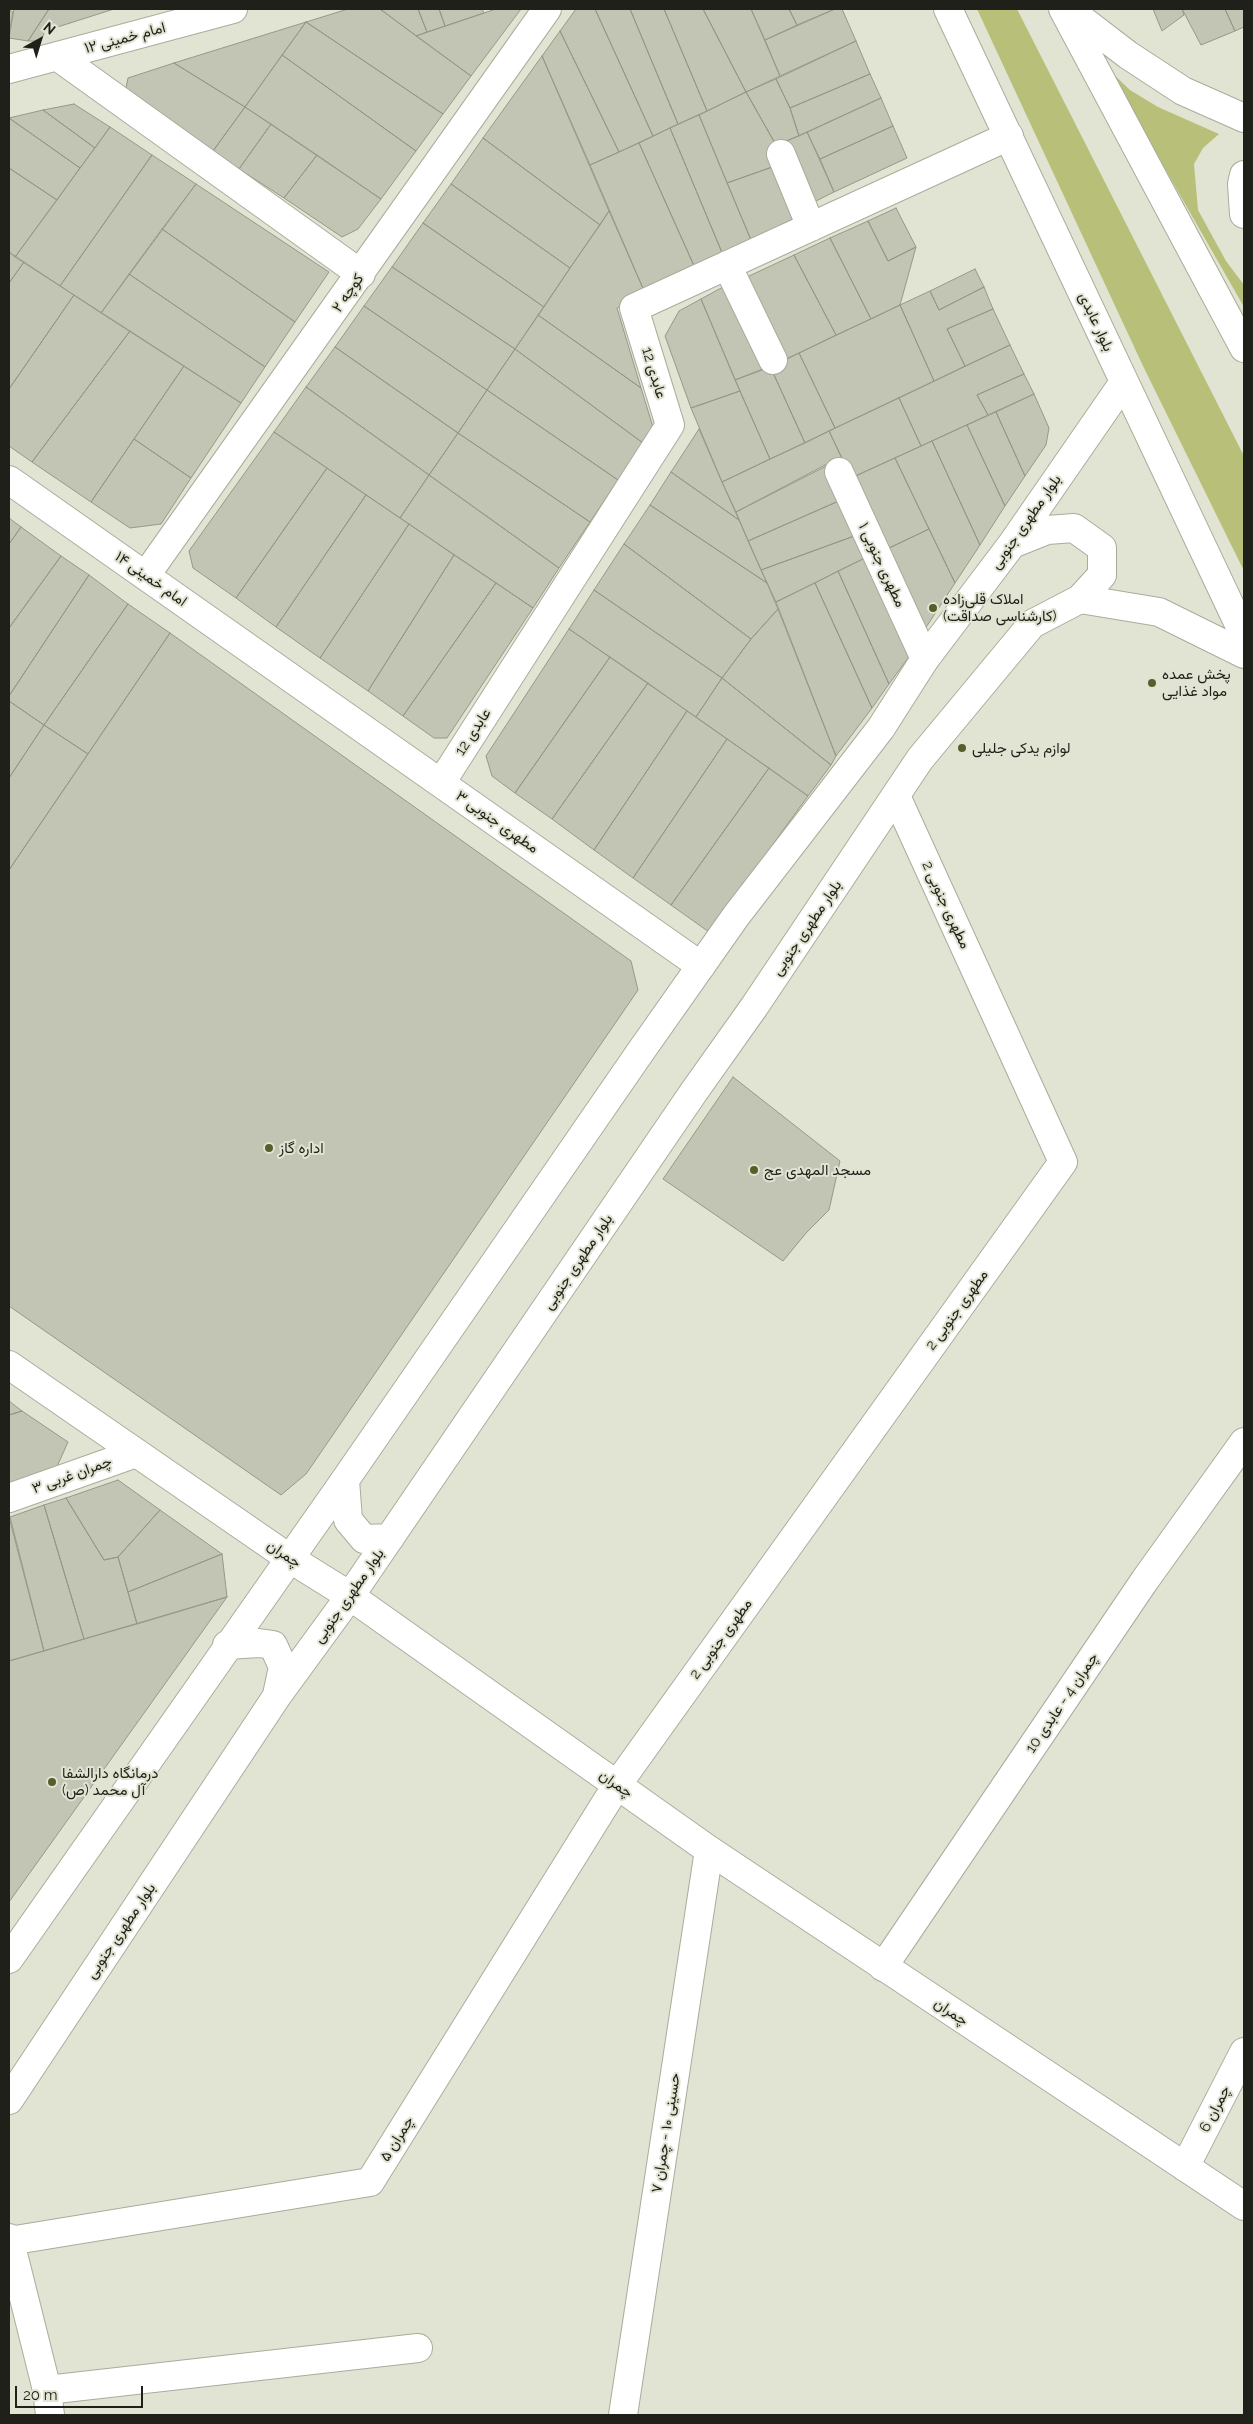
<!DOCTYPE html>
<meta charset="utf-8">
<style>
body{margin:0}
#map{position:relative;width:1253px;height:2424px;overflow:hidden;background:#e2e4d3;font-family:Raleway,sans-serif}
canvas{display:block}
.frame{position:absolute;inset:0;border:10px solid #1f2019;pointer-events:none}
.north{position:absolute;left:15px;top:15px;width:50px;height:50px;-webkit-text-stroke:4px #e2e4d3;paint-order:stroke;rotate:39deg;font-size:14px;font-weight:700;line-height:20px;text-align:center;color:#1f2019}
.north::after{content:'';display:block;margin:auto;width:18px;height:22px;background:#1f2019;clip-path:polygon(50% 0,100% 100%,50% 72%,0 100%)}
.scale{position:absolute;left:15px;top:2386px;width:128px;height:22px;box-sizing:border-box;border:2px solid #1f2019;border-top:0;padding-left:6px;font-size:15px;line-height:18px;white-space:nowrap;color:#1f2019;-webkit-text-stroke:4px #e2e4d3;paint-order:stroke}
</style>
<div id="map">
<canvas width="1253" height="2424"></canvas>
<div class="frame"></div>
<div class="north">N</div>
<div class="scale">20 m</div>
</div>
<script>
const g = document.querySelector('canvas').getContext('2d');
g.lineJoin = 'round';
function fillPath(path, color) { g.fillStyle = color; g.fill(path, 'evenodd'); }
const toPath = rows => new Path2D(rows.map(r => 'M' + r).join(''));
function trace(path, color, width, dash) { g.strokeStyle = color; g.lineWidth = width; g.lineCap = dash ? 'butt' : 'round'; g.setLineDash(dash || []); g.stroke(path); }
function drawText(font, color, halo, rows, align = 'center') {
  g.font = font + ' Raleway,Vazirmatn,sans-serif'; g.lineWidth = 4; g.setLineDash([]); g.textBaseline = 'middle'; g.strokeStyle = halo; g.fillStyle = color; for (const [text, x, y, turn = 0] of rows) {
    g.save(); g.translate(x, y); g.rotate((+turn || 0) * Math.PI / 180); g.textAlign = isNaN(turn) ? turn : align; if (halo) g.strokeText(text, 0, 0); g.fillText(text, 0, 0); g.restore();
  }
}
fillPath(toPath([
 [977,9,1017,9,1244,456,1244,571,1143,366],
 [1108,69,1130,90,1158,107,1219,134,1203,148,1194,164,1198,210,1226,261,1244,285,1244,307]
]), '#b8bf79');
const building = toPath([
 [14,9,49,9,28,41,9,38,14,9],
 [49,9,114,9,45,31,41,41,28,41,49,9],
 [348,9,380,9,471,76,443,114,306,22,348,9],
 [380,9,418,9,427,32,416,36,380,9],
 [418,9,439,9,445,26,427,32,418,9],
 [439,9,482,9,484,13,445,26,439,9],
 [496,9,521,9,471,76,416,36,496,9],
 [576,9,595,9,653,136,619,152,560,31,576,9],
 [595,9,630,9,678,124,653,136,595,9],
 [630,9,664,9,707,111,678,124,630,9],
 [664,9,703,9,746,92,707,111,664,9],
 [703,9,751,9,780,76,746,92,703,9],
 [751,9,789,9,797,25,765,40,751,9],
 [789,9,835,9,797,25,789,9],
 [835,9,842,9,856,41,780,76,765,40,835,9],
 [1153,9,1182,9,1184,15,1162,31,1153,9],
 [1182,9,1225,9,1235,31,1201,45,1182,9],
 [1225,9,1244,9,1244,27,1235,31,1225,9],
 [9,10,13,12,9,33,9,10],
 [306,22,245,107,174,63,306,22],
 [306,22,443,114,416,151,282,55,306,22],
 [560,31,619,152,590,165,542,56,560,31],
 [856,41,870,74,790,108,776,79,856,41],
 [282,55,416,151,381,199,245,107,282,55],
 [542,56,609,211,600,225,483,138,542,56],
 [174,63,245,107,213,151,125,93,128,78,174,63],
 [870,74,881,98,799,136,790,108,870,74],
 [776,79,790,108,799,136,776,145,746,92,776,79],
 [746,92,776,145,768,149,775,166,727,183,699,115,746,92],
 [881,98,893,126,820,159,807,132,881,98],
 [74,104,110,127,95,148,43,110,74,104],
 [245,107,271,124,239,169,213,151,245,107],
 [43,110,95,148,80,168,9,118,43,110],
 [699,115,751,240,723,255,670,128,699,115],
 [9,118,80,168,57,200,9,168,9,118],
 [271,124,317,155,284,198,239,169,271,124],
 [893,126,907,158,834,192,820,159,893,126],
 [110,127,152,155,60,286,15,257,110,127],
 [670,128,723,255,695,268,639,143,670,128],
 [807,132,834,192,812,203,784,142,807,132],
 [483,138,600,225,570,268,451,184,483,138],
 [639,143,695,268,645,293,590,165,639,143],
 [152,155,196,184,101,313,60,286,152,155],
 [317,155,381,199,358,229,342,237,284,198,317,155],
 [775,166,797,217,751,240,727,183,775,166],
 [9,168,57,200,15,257,9,252,9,168],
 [196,184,329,272,295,322,162,229,196,184],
 [451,184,570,268,544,307,423,223,451,184],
 [896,208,916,247,888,261,868,221,896,208],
 [609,211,645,293,617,308,641,388,538,315,609,211],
 [868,221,888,261,916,247,900,305,871,319,830,238,868,221],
 [423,223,544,307,515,349,392,267,423,223],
 [162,229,295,322,265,367,129,274,162,229],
 [830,238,871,319,836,335,794,255,830,238],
 [9,252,24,262,9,283,9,252],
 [794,255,836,335,785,360,747,277,794,255],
 [24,262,74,295,9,389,9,283,24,262],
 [392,267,515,349,487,390,364,306,392,267],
 [975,269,984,287,939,310,930,291,975,269],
 [129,274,265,367,241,403,101,313,129,274],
 [723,287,765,369,735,380,701,299,723,287],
 [984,287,993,309,947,329,965,366,934,381,900,305,930,291,939,310,984,287],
 [74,295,130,331,32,462,9,446,9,389,74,295],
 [701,299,740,391,691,408,665,336,679,311,701,299],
 [900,305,934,381,835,428,799,353,900,305],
 [364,306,487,390,458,433,335,347,364,306],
 [993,309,1010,345,965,366,947,329,993,309],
 [538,315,641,388,653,427,643,443,515,349,538,315],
 [130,331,184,366,91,502,32,462,130,331],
 [1010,345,1024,374,977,395,988,415,921,446,899,398,1010,345],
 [335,347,458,433,429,475,306,387,335,347],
 [515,349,643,443,618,480,487,390,515,349],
 [799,353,835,428,805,443,770,366,799,353],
 [184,366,241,403,191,478,134,439,184,366],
 [770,366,805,443,770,459,735,380,770,366],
 [1024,374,1034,394,988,415,977,395,1024,374],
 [306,387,429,475,400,518,274,432,306,387],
 [487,390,618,480,590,522,458,433,487,390],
 [740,391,770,459,722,482,691,408,740,391],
 [1034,394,1049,428,1046,445,1025,476,996,412,1034,394],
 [899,398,921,446,851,478,829,431,899,398],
 [996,412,1025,476,1005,506,967,425,996,412],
 [967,425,1005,506,980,545,932,441,967,425],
 [699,429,722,482,739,520,671,472,699,429],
 [829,431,842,458,736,512,722,482,829,431],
 [274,432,327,468,236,598,193,568,189,551,274,432],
 [458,433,590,522,559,568,429,475,458,433],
 [134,439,191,478,161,524,130,528,91,502,134,439],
 [932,441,980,545,955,583,895,458,932,441],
 [895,458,929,529,885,550,851,478,895,458],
 [825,465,841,500,748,541,736,512,825,465],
 [327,468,366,495,276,627,236,598,327,468],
 [671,472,739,520,767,583,650,505,671,472],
 [429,475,559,568,533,608,400,518,429,475],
 [366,495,409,524,320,658,276,627,366,495],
 [841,500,857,535,761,570,748,541,841,500],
 [650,505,767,583,778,609,751,639,624,544,650,505],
 [9,518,21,527,9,544,9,518],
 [409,524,454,555,368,691,320,658,409,524],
 [21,527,61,556,9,628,9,544,21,527],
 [929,529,955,583,923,632,885,550,929,529],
 [857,535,867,557,776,602,761,570,857,535],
 [624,544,751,639,722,678,594,590,624,544],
 [454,555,496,583,403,716,368,691,454,555],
 [61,556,89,575,9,696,9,628,61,556],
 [867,557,911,654,889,684,838,571,867,557],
 [838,571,889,684,872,708,815,583,838,571],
 [89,575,128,604,44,725,9,701,9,696,89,575],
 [496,583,533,608,447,738,434,738,403,716,496,583],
 [815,583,872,708,836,756,776,602,815,583],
 [594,590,722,678,696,717,569,629,594,590],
 [128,604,170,633,88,754,44,725,128,604],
 [778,609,836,756,831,765,722,678,751,639,778,609],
 [569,629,610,657,515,793,492,776,486,756,569,629],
 [170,633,631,961,638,990,306,1474,281,1495,9,1306,9,870,170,633],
 [610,657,648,683,552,819,515,793,610,657],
 [722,678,831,765,808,796,696,717,722,678],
 [648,683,687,711,594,850,552,819,648,683],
 [9,701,44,725,9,778,9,701],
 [687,711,727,739,633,878,594,850,687,711],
 [44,725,88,754,9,870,9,778,44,725],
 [727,739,769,768,671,905,633,878,727,739],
 [769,768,808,796,709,932,671,905,769,768],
 [733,1077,840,1161,829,1210,807,1232,783,1261,663,1179,733,1077],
 [9,1401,22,1411,9,1415,9,1401],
 [22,1411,68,1442,55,1471,9,1485,9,1415,22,1411],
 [118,1480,160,1510,118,1557,104,1560,66,1498,118,1480],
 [66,1498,104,1560,118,1557,137,1624,84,1639,44,1505,66,1498],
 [44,1505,84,1639,44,1651,10,1517,44,1505],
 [160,1510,222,1554,128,1592,118,1557,160,1510],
 [9,1517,44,1651,9,1661,9,1517],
 [222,1554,227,1597,137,1624,128,1592,222,1554],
 [227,1597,9,1902,9,1661,227,1597]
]);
fillPath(building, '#c2c5b4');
trace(building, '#959887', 1);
const street = toPath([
 [57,56,361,274],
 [9,69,233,9],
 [781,154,811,227],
 [727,265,773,360],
 [839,472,925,659],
 [9,480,701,966],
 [146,575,547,9],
 [441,783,670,425,634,308,1009,136],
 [9,1498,136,1453],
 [883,1967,1145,1580,1244,1442],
 [1185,2167,1244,2052],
 [9,2238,47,2390,50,2415],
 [9,2241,370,2182,617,1785,1063,1162,896,796],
 [47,2390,418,2348],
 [623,2415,709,1850]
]);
const secondary = toPath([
 [948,9,1244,635],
 [1063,9,1244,348],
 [1068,9,1128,55,1183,91,1244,118],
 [1244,175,1242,184,1244,214],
 [1012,544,1047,530,1074,528,1102,548,1102,575,1080,599],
 [9,1365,289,1558,350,1596,709,1850,1244,2206],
 [345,1480,348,1520,364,1539,390,1538],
 [227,1645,259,1643,273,1645,283,1667,277,1695],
 [9,1959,345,1480,641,1051,736,916,881,728,925,659,1012,544,1124,382],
 [9,2100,277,1696,350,1596,693,1093,754,1007,920,759,1032,624,1080,599,1159,612,1244,654]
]);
trace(street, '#aaac9b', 30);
trace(secondary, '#aaac9b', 30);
trace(street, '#fff', 28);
trace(secondary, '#fff', 28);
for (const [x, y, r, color] of [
 [933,608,5,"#595d2b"],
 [1152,683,5,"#595d2b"],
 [962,748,5,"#595d2b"],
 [269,1148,5,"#595d2b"],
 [754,1170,5,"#595d2b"],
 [52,1782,5,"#595d2b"]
]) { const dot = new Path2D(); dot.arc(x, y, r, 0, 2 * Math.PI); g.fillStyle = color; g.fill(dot); trace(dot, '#e2e4d3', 2); }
drawText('15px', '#1f2019', '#e2e4d3', [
 ["امام خمینی ۱۲",125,38,-15],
 ["کوچه ۲",348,293,-55],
 ["بلوار عابدی",1096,322,65],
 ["عابدی 12",654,373,73],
 ["بلوار مطهری جنوبی",1026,522,-55],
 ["مطهری جنوبی ۱",882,565,65],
 ["امام خمینی ۱۴",151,579,35],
 ["عابدی 12",473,732,-57],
 ["مطهری جنوبی ۳",497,822,35],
 ["مطهری جنوبی 2",946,905,65],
 ["بلوار مطهری جنوبی",807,928,-56],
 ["بلوار مطهری جنوبی",578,1262,-56],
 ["مطهری جنوبی 2",957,1310,-54],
 ["چمران غربی ۳",72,1475,-20],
 ["چمران",284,1554,34],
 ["بلوار مطهری جنوبی",349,1596,-55],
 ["مطهری جنوبی 2",721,1639,-54],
 ["چمران 4 - عابدی 10",1062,1703,-56],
 ["چمران",616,1784,35],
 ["بلوار مطهری جنوبی",121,1931,-56],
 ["چمران",951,2012,34],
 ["چمران 6",1215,2109,-63],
 ["حسينی ۱۰ - چمران ۷",666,2133,-81],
 ["چمران ۵",397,2139,-58]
]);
drawText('15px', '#1f2019', '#e2e4d3', [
 ["املاک قلی‌زاده",943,599],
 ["(کارشناسی صداقت)",943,616],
 ["پخش عمده",1162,674],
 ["مواد غذایی",1162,691],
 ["لوازم یدکی جلیلی",972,748],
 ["اداره گاز",279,1148],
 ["مسجد المهدی عج",764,1170],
 ["درمانگاه دارالشفا",62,1773],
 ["آل محمد (ص)",62,1790]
], 'left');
</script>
